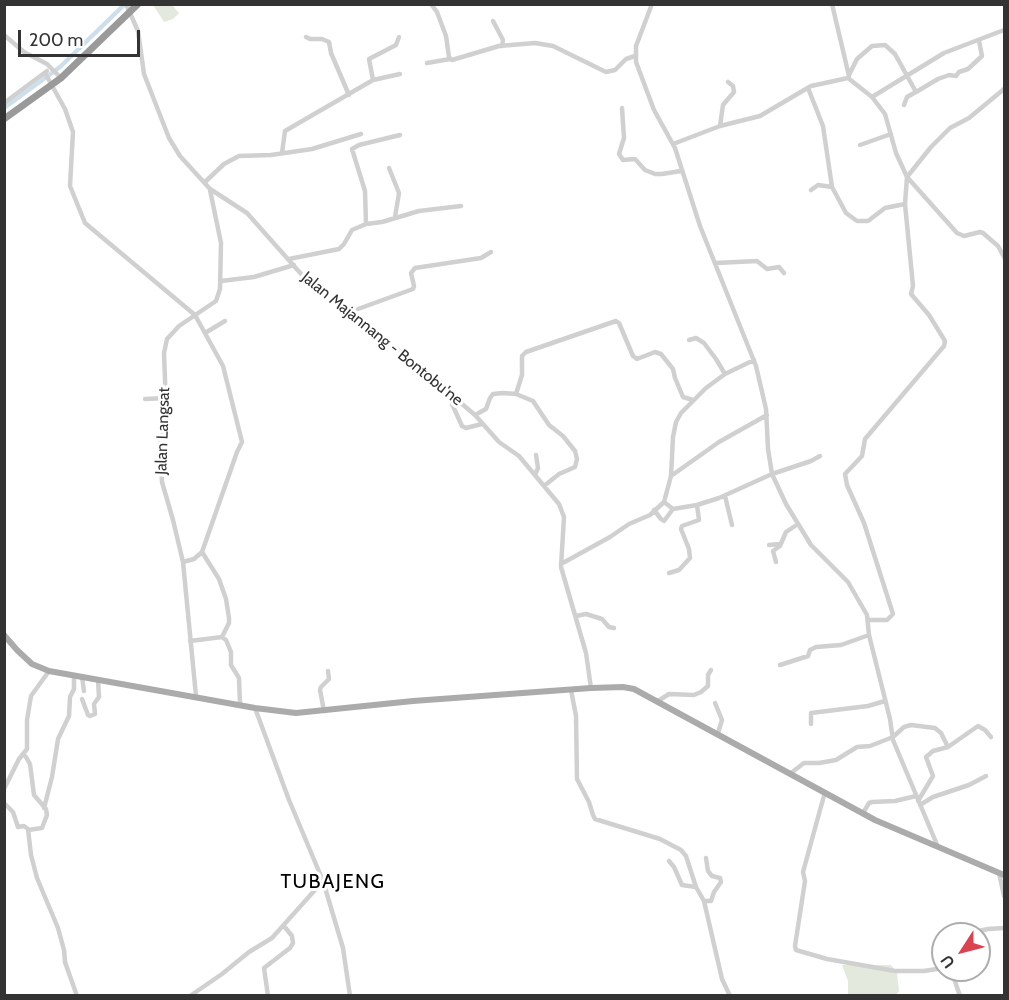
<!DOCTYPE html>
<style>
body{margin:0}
#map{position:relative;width:1009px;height:1000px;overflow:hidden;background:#fff;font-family:Cabin,sans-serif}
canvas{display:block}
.frame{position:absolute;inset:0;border:6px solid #333;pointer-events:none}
.north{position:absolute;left:931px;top:922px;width:60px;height:60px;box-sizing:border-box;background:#fff;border:2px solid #adadad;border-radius:50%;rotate:234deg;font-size:16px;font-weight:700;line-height:24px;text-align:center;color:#333}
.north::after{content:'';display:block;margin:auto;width:21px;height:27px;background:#dd424f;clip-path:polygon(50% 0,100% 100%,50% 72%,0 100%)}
.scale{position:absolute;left:18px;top:30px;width:122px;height:27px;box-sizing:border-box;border:3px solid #333;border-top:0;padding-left:8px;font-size:18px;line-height:21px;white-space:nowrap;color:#333;-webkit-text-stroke:4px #fff;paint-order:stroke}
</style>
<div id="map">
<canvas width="1009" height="1000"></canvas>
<div class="frame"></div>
<div class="north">U</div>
<div class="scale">200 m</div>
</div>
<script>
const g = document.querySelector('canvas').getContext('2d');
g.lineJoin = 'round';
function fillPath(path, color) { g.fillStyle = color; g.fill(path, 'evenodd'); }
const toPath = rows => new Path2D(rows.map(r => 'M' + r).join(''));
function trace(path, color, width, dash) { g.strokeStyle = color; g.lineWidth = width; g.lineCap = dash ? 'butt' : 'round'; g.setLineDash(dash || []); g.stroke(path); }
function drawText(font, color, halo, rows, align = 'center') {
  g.font = font + ' Cabin,sans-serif'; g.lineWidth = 6; g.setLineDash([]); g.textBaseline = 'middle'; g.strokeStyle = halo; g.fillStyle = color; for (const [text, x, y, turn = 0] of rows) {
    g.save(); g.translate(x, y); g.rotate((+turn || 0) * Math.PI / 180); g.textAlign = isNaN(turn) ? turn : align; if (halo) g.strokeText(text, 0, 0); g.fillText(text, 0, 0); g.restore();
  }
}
fillPath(toPath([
 [153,5,172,5,179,13,173,19,164,22],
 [842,965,891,965,897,973,899,991,896,995,848,995,848,981]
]), '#e3e9dc');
trace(toPath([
 [4,108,60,67,125,4]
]), '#cddfea', 4.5);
trace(toPath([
 [126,4,138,31,144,74,169,138,180,156,210,189,247,213,310,284,402,353,475,415,499,442,519,456,559,504,564,517,561,567,586,653,591,688],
 [431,4,437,12,446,36,449,57,452,60,499,46,535,43,553,46,606,72,615,70,626,59,635,56],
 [652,4,636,46,636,62,654,110,675,148,700,226,756,366,766,409,768,449,772,474,786,504,811,545,848,582,867,615,869,635,890,719,893,740,938,847],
 [832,4,849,76],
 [493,21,503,40,502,46],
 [4,35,24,52,47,64,61,78],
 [306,37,310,39,322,39,329,42,331,53,349,95],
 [427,63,450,59],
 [45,73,65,109,73,132,70,186,85,223,195,315,223,366,242,442,237,452,202,552],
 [849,75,857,59,872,46,885,45,895,54,916,92,907,97,904,105],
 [848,78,872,97,885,114,896,153,907,177,957,233,964,236,980,232,983,233,998,246,1004,257],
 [373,80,400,74],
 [808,88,823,126,832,187],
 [916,92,938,79,949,75,956,76,959,72,968,69,982,56,979,41],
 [872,97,944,53,1004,30],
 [4,103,47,71],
 [622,108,624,138,619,154,623,160,635,159,645,170,655,174,662,174,681,171],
 [720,126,723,105,734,92,733,86,728,82],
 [673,144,720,126,760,116,811,86,848,78],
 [860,145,891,134],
 [282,153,285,131,373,80,369,59,396,45,399,37],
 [389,168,399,193,395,217],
 [205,182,224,164,239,156,271,155,312,149,361,134],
 [811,190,818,185,832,187,846,213,857,221,868,221,885,208,905,204,913,286,911,294,929,315,945,341,944,346,865,439,862,456,845,474,847,485,864,523,893,614,887,620,869,620],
 [905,204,907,177,931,147,950,128,969,118,1004,89],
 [366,224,365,191,352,149,359,145,400,135],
 [289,259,339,249,344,244,352,230,366,224,382,222,419,211,461,206],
 [716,263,757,261,767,269,779,267,784,273],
 [221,281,254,277,294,265],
 [347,313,413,289,414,286,411,273,415,268,481,258,491,252],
 [205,333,225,321],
 [689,340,696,338,704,343,716,359,725,374],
 [449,393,452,404,462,426,466,428,482,424],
 [516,394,533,401,549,425,563,436,575,451,577,459,575,467,559,474,544,486],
 [145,399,166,398],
 [475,415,486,409,490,398,493,394,503,393,516,394,522,375,522,356,526,352,616,321,619,323,633,356,637,359,655,352,661,354,673,369,675,378,683,397,693,400],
 [535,475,538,468,536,455],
 [671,476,673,437,676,422,681,413,706,388,725,374,754,360],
 [725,496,732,525],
 [664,502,673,509,697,505,719,498,772,474,811,461,820,456],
 [654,510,661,519,664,521,673,509],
 [769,545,780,544],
 [183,562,194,559,202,552,219,579,226,599,229,618,229,623,222,637],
 [776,562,773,551,780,546,786,532,798,524],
 [561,564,610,537,629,524,650,515,664,502,671,476,719,442,767,415],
 [669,573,679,570,690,558,689,549,681,529,682,526,699,520,697,505],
 [576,616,586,614,602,619,609,627,614,628],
 [190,641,222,637,226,640,231,652,231,665,239,678,240,704],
 [780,665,808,656,810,650,816,647,841,645,869,635],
 [82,677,84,691],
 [571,690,576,716,577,779,589,802,593,815,595,819,660,839,681,850,686,856,696,887,704,901,722,979,730,996],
 [196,696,183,562,173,520,162,482,160,446,166,406,164,353,167,339,179,326,216,301,220,289,221,243,210,190],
 [82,699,88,715,90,716,95,714,94,704,99,697,98,680],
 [658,701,669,694,694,695,701,692,708,686,708,675,711,670],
 [715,703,722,720,718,733],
 [255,708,289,800,323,881,343,948,350,996],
 [324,711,320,690,321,687,329,679,328,671],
 [811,724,811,713,868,706,885,701],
 [948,747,978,726,985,730,991,737],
 [23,754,26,757,30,764,34,795,46,809,47,815,42,828,28,830],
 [791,773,804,763,819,763,836,760,857,747,870,746,893,737,904,727,911,725,935,728,941,733,948,747,933,751,926,757,933,776,918,801],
 [4,789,19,759,27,749,27,720,31,696,49,671],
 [825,792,803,872,805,881,795,946,796,950,827,959,895,971,924,971,943,968],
 [4,803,13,812,18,827,24,826,28,829,31,855,37,878,58,928,64,950,65,962,77,996],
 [920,805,933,797,969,785,986,776],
 [44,808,52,777,58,739,69,716,70,697,74,689,74,676],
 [863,813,869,803,872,802,895,801,916,796],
 [669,861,674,867,682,885,696,887],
 [999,873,1004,896],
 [704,901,711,901,714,892,721,882,720,878,712,876,708,871,706,858],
 [979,934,979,931,988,929,1004,928],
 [951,970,960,996],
 [190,996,222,974,249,952,272,938,323,881],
 [268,996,264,968,290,948,293,943,292,936,284,926]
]), '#d0d0d0', 4.5);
trace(toPath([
 [4,635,17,650,32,664,49,671,255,708,296,713,413,701,591,688,623,687,634,689,875,820,1004,875]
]), '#ababab', 6);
trace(toPath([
 [4,119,61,78,138,4]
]), '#9a9a9a', 7);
drawText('16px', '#333', '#fff', [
 ["Jalan Majannang - Bontobu'ne",382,339,39],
 ["Jalan Langsat",163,431,-88]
]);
g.letterSpacing = '1.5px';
drawText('20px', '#000', '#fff', [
 ["TUBAJENG",333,882]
]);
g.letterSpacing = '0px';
</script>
